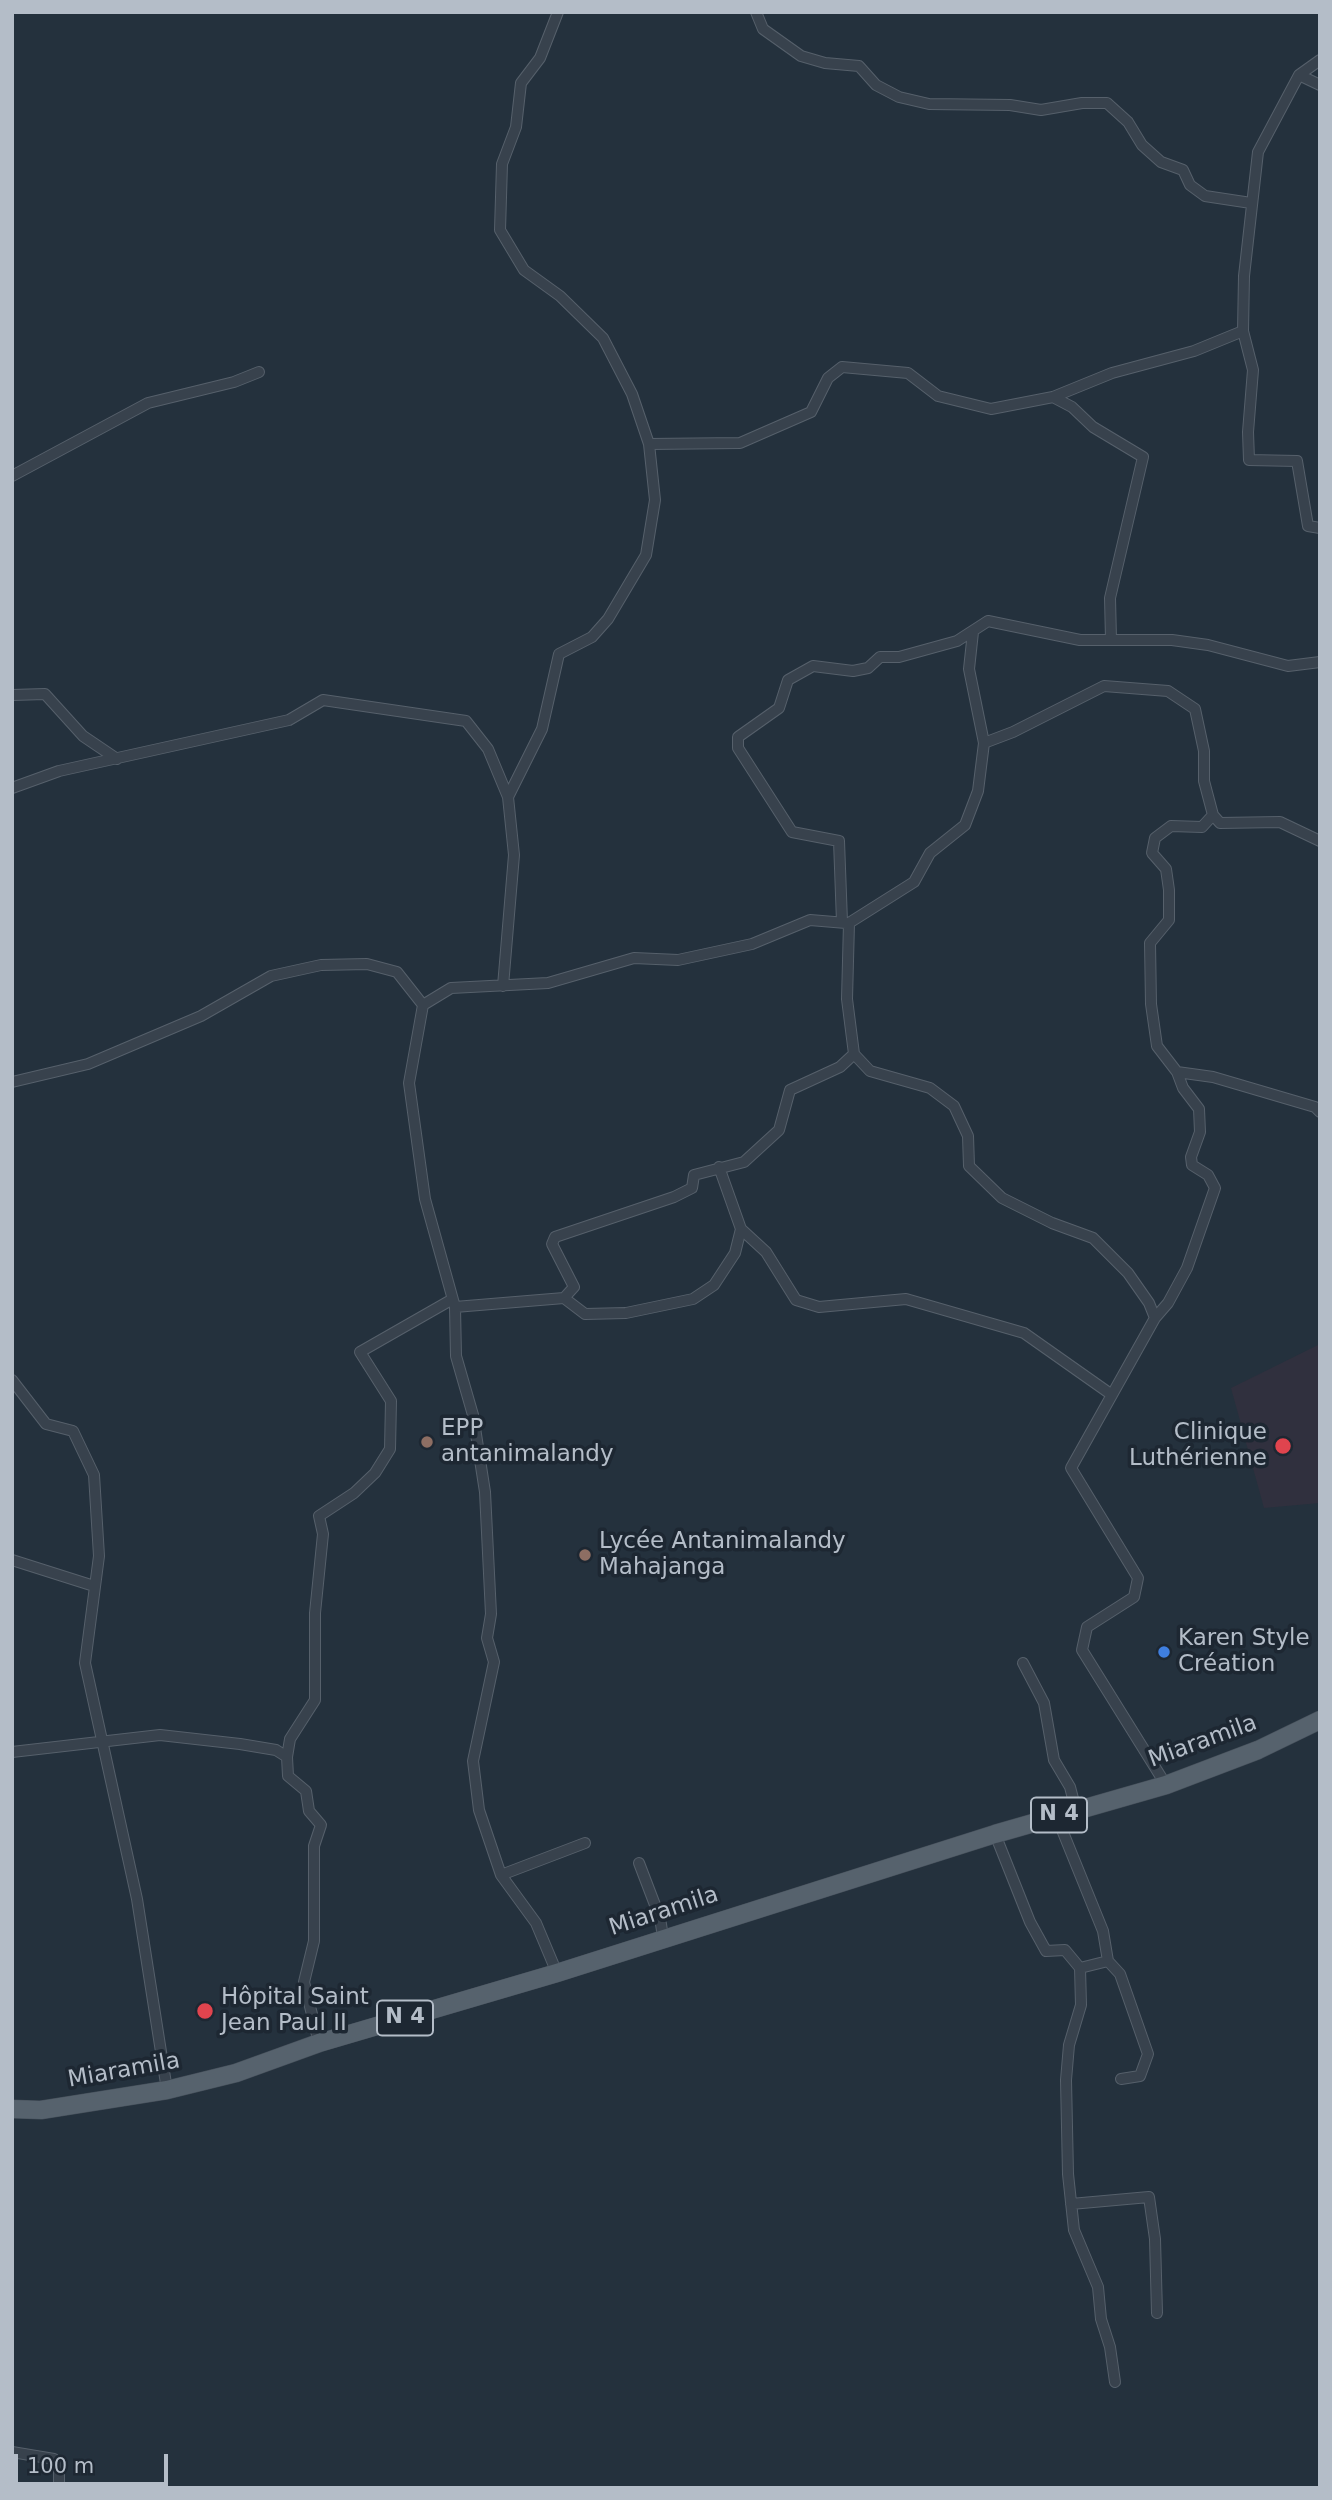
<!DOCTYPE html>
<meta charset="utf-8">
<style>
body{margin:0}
#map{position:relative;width:1332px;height:2500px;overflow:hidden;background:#24313d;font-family:"DejaVu Sans",sans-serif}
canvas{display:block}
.frame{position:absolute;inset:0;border:14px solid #b4bdc8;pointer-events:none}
.scale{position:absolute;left:14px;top:2454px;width:154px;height:32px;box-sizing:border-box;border:4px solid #b4bdc8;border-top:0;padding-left:9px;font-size:21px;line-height:24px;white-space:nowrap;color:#b4bdc8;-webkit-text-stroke:5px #1d2732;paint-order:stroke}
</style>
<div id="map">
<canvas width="1332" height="2500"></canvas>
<div class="frame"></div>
<div class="scale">100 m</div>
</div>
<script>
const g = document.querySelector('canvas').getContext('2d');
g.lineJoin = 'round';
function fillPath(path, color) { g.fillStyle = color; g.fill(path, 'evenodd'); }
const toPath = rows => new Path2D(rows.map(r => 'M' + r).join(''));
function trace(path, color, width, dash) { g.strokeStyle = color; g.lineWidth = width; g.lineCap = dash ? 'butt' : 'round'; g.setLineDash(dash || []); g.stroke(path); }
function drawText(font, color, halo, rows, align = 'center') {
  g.font = font + ' "DejaVu Sans",sans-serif'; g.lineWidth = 7; g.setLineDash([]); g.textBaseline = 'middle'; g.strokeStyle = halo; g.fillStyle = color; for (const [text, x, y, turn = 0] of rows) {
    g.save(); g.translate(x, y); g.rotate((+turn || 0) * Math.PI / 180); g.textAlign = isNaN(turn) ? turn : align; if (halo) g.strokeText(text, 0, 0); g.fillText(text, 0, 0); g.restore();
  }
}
fillPath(toPath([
 [1320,1344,1320,1503,1264,1508,1231,1388]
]), '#30303e');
const street = toPath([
 [756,12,763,29,801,56,825,63,859,66,876,85,899,97,929,104,1010,105,1041,110,1082,103,1107,103,1128,122,1142,145,1161,162,1183,170,1190,185,1205,196,1251,203],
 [1299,75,1320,85],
 [1243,331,1253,370,1248,432,1249,460,1297,461,1308,526,1320,528],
 [1053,397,1072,407,1093,427,1143,457,1110,598,1111,639],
 [649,444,740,443,811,412,828,378,842,367,908,373,938,396,991,409,1053,397,1112,373,1194,351,1243,331,1244,276,1258,152,1299,75,1320,60],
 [12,476,148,403,234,382,259,372],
 [973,632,969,669,984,743,978,791,965,825,930,853,914,882,849,923,847,999,854,1054,870,1071,930,1088,954,1106,968,1136,969,1166,1002,1198,1052,1223,1093,1238,1128,1273,1149,1303,1155,1318,1071,1468,1138,1578,1134,1597,1087,1627,1082,1650,1166,1785],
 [12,695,45,694,83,736,117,759],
 [984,743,1013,732,1104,686,1168,691,1195,709,1204,751,1204,781,1213,815,1220,823,1280,822,1320,841],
 [12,788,59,771,289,720,323,700,466,721,488,749,508,797,514,855,503,986],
 [508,797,542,729,559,654,592,637,608,619,646,555,655,500,649,444,632,394,603,338,560,296,524,270,500,230,502,164,516,127,521,83,540,58,558,12],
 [1213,815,1202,827,1171,826,1155,838,1152,853,1166,869,1169,890,1169,920,1150,943,1151,1004,1157,1046,1177,1072,1213,1077,1315,1107,1320,1112],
 [842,922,839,841,792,832,738,748,738,737,779,708,788,680,813,666,853,671,868,668,880,657,899,657,957,641,988,621,1080,640,1172,640,1208,645,1288,666,1320,662],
 [423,1005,451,988,548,983,634,958,678,960,752,944,810,920,846,923],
 [12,1082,88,1064,201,1016,271,976,321,965,367,964,397,972,423,1005,409,1083,425,1199,455,1307,456,1356,473,1415,485,1492,491,1614,487,1638,494,1662,473,1761,479,1810,501,1875,536,1923,557,1973],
 [719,1167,741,1229,766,1252,796,1300,819,1307,906,1299,1024,1333,1112,1395],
 [564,1298,585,1314,626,1313,693,1299,714,1285,735,1253,741,1229],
 [455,1307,564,1298,574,1287,552,1244,555,1237,674,1197,692,1188,694,1175,744,1162,779,1130,790,1090,840,1067,854,1054],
 [1155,1318,1168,1303,1187,1268,1215,1188,1208,1175,1192,1165,1191,1157,1200,1132,1199,1109,1183,1088,1177,1072],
 [12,1380,46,1424,73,1431,94,1475,99,1556,85,1663,137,1899,167,2090],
 [12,1560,94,1586],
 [1023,1663,1044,1703,1054,1760,1070,1787,1076,1810],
 [12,1752,160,1735,240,1744,276,1750,287,1757,288,1776,306,1791,309,1811,321,1825,314,1846,314,1941,304,1982,319,2043],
 [287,1757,290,1739,315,1700,315,1613,323,1534,319,1516,354,1493,375,1473,390,1449,391,1401,360,1352,451,1300],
 [1056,1815,1103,1931,1108,1961],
 [995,1834,1030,1922,1046,1951,1065,1950,1080,1968,1081,2005,1069,2045,1066,2080,1068,2174,1074,2230,1098,2287,1101,2319,1110,2347,1115,2382],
 [639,1863,660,1918,663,1937],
 [501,1875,585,1843],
 [1080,1968,1108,1961,1120,1974,1148,2054,1140,2076,1121,2079],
 [1071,2204,1149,2197,1155,2239,1157,2313],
 [12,2452,54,2459,59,2467,59,2488]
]);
const primary = toPath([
 [12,2109,41,2110,167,2090,236,2073,319,2043,557,1973,995,1834,1166,1785,1258,1750,1320,1720]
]);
trace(street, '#56606b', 12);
trace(primary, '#444e59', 19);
trace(street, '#38424d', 10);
trace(primary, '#56626d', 18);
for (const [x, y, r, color] of [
 [427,1442,7,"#8d6e63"],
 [1283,1446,9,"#e0444e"],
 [585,1555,7,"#8d6e63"],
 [1164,1652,7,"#3f7fe0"],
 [205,2011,9,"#e0444e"]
]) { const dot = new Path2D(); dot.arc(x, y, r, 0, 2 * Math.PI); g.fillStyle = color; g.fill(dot); trace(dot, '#1d2732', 2.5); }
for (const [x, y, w] of [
 [1059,1815,56],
 [405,2018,56]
]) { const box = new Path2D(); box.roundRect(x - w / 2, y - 17.5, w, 35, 5); g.fillStyle = '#1d2732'; g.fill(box); trace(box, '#b4bdc8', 2); }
drawText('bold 21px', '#b4bdc8', null, [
 ["N 4",1059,1815],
 ["N 4",405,2018]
]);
drawText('23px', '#b4bdc8', '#1d2732', [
 ["EPP",441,1429],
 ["antanimalandy",441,1455],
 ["Clinique",1267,1433,"right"],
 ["Luthérienne",1267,1459,"right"],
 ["Lycée Antanimalandy",599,1542],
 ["Mahajanga",599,1568],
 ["Karen Style",1178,1639],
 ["Création",1178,1665],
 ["Hôpital Saint",221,1998],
 ["Jean Paul II",221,2024]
], 'left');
drawText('23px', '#b4bdc8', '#1d2732', [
 ["Miaramila",1203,1742,-20],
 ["Miaramila",664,1912,-18],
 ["Miaramila",124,2071,-10]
]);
</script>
